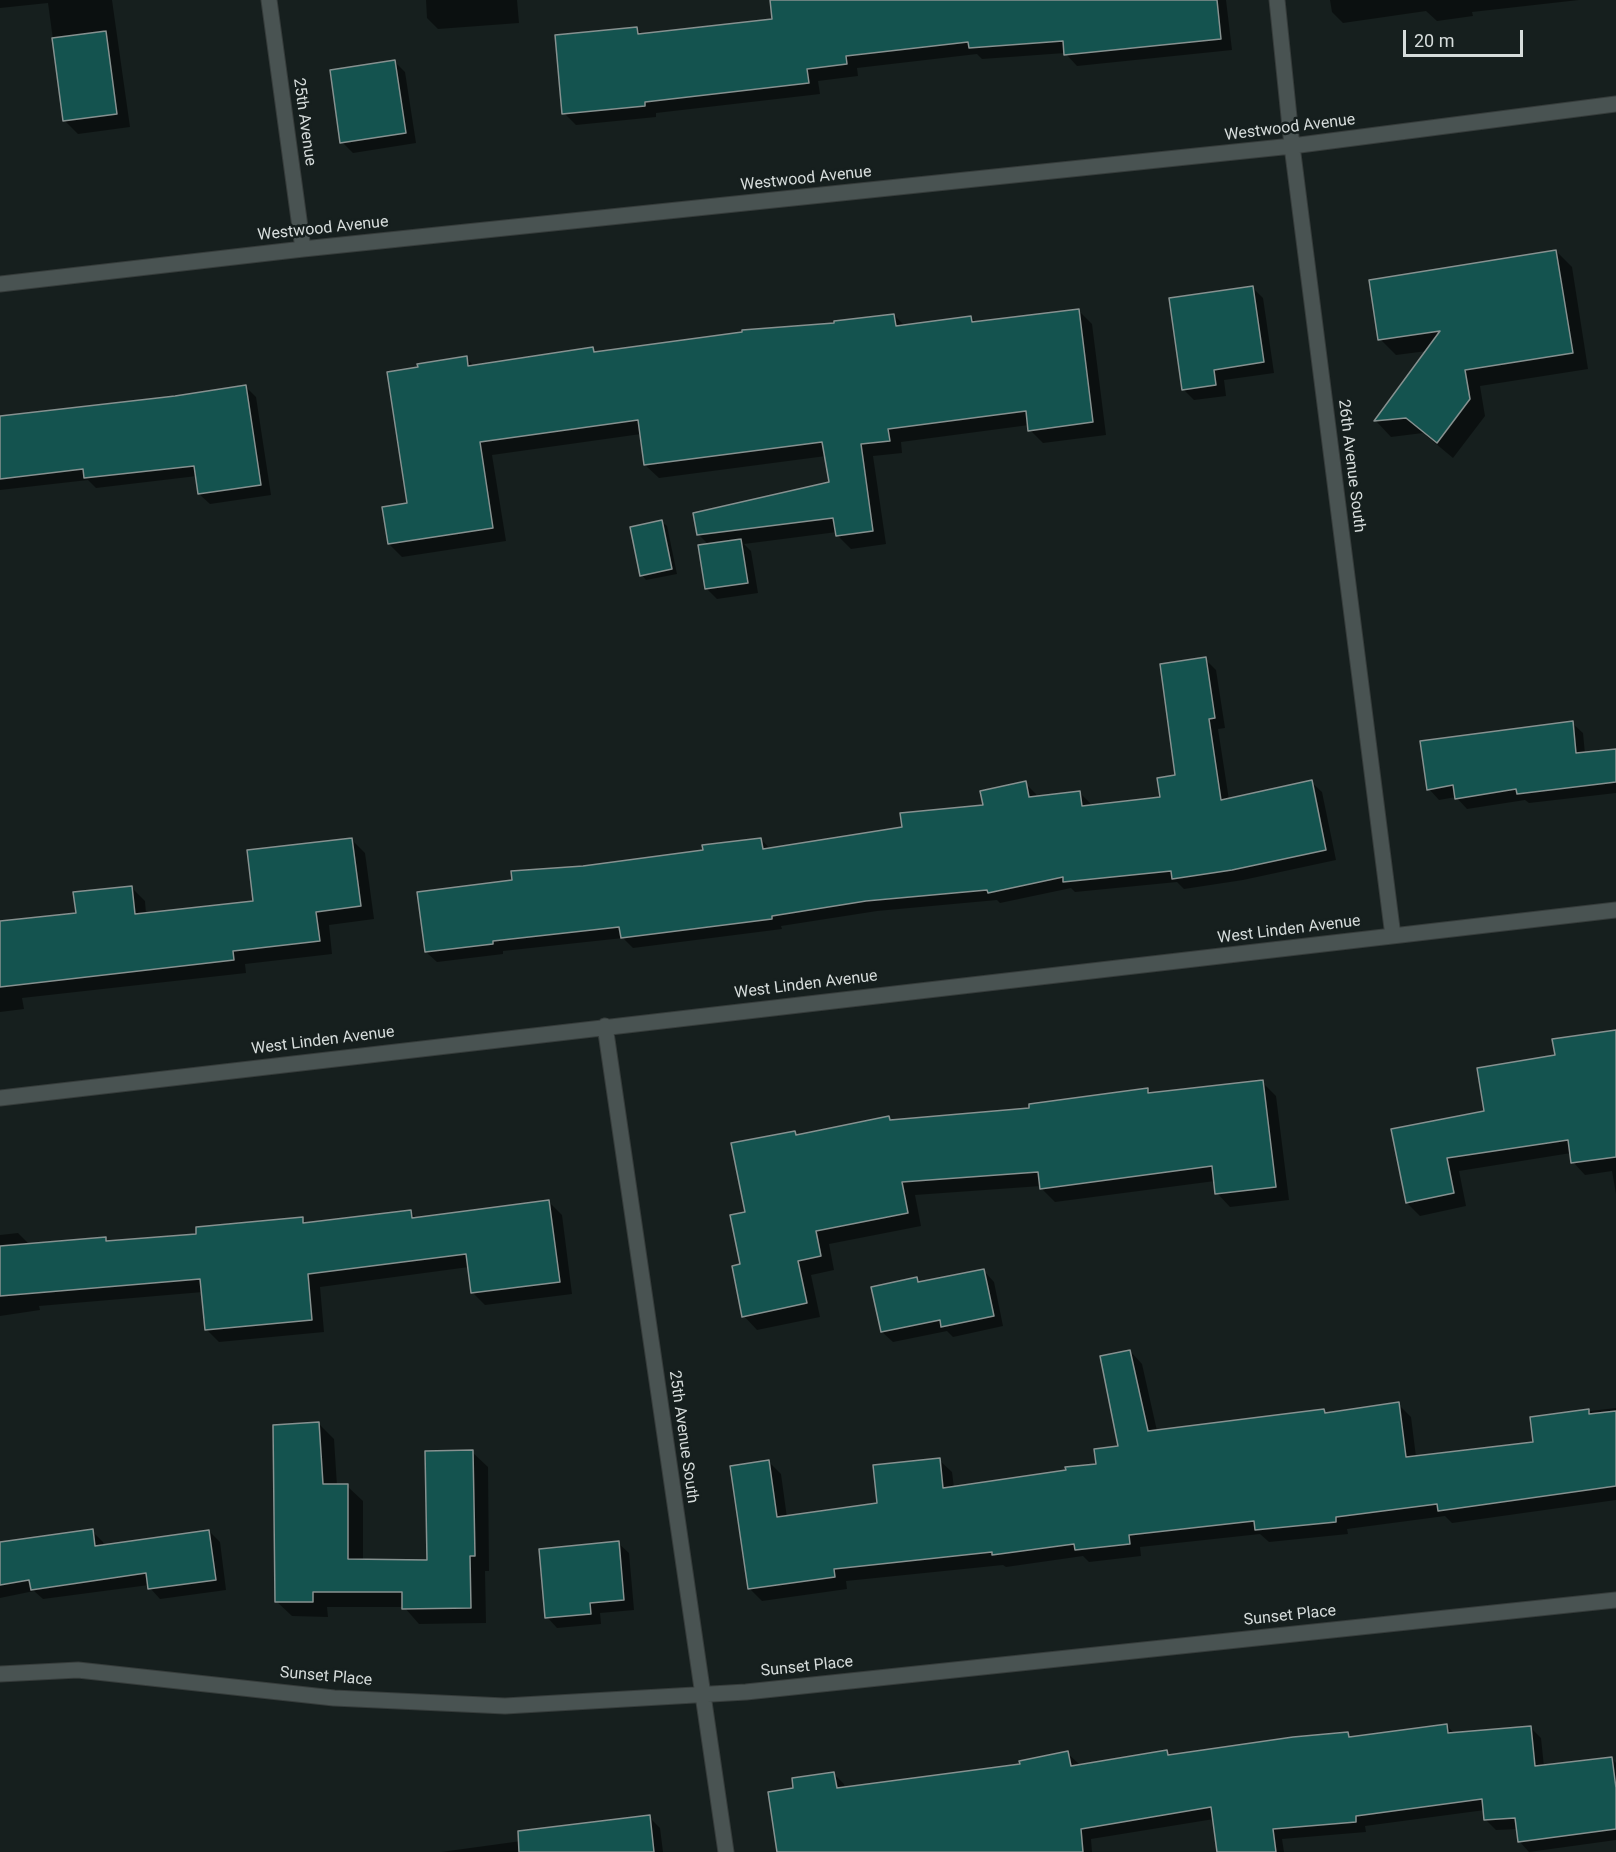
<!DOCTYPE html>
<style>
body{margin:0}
#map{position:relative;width:1616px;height:1852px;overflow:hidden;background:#161f1e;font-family:Roboto,sans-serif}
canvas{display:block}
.scale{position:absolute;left:1403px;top:30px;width:120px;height:27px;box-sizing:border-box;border:3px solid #d6dcdb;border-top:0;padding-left:8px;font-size:18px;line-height:21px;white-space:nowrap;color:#d6dcdb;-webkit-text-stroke:4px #161f1e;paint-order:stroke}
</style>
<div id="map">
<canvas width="1616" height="1852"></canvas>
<div class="scale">20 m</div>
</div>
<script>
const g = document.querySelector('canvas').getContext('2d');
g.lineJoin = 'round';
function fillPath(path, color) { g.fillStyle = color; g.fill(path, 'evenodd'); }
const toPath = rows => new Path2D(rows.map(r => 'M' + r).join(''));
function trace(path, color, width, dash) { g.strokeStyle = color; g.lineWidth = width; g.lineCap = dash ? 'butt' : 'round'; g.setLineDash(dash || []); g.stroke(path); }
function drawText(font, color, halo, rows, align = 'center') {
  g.font = font + ' Roboto,sans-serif'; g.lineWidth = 5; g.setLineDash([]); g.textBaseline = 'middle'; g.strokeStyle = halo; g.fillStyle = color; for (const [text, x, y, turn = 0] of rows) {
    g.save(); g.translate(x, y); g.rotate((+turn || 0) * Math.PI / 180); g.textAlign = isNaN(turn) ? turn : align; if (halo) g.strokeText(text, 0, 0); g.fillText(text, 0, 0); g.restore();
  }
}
fillPath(toPath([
 [0,0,112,0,130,127,78,134,64,120,48,3,0,8],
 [426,0,517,0,519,23,438,29,427,18],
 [772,0,1226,0,1232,50,1077,66,1065,53,982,59,977,54,857,68,858,76,818,81,820,94,656,113,656,117,576,125,564,113,637,29,643,35,774,20],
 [1330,0,1579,0,1472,12,1473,16,1437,21,1426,11,1343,23,1332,12],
 [395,62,405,72,416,143,353,153,342,142],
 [1556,251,1572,267,1588,369,1480,386,1485,416,1453,458,1423,433,1391,437,1376,421,1427,351,1396,355,1380,339],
 [1252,287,1263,298,1274,373,1224,380,1226,396,1194,400,1184,390],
 [1078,310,1092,324,1106,435,1043,443,1030,430,1029,425,901,442,902,453,873,456,886,544,851,549,838,536,837,532,744,544,751,551,758,593,717,599,706,588,709,545,698,534,831,483,826,456,659,478,645,465,641,434,492,455,506,541,402,557,389,544,409,504,466,358,474,366,593,349,596,353,894,315,905,326,971,317,977,323],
 [246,387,256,397,271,495,210,504,199,494,197,476,96,488,88,480,0,490,0,417,175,397],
 [662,522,667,526,677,574,646,580,642,575],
 [1205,659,1216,670,1225,728,1218,729,1229,800,1311,782,1322,792,1336,860,1243,880,1184,889,1177,882,1075,892,1071,888,1000,903,997,900,877,911,781,926,782,929,633,948,623,938,503,951,503,954,437,962,426,952,514,881,584,867,705,852,761,839,770,849,904,829,985,806,1025,783,1036,794,1037,798,1080,793,1090,803,1091,806,1162,799,1177,777],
 [1572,723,1583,733,1585,754,1616,750,1616,793,1529,803,1525,800,1467,809,1456,797,1439,800,1429,789],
 [351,839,365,853,374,919,329,925,332,954,245,964,246,973,22,998,24,1009,0,1012,0,923,77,914,131,887,145,901,146,914,255,902],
 [1616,1031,1616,1194,1612,1171,1585,1175,1573,1162,1571,1153,1459,1171,1466,1206,1420,1216,1407,1203,1486,1113,1557,1056],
 [1262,1082,1276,1096,1289,1200,1230,1207,1217,1193,1215,1181,1055,1202,1042,1189,1041,1186,915,1195,921,1226,829,1244,834,1270,811,1275,820,1317,757,1330,744,1316,742,1265,746,1213,795,1132,798,1136,889,1118,892,1122,1031,1110,1147,1089,1152,1094],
 [549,1202,562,1215,572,1294,485,1305,472,1292,469,1267,320,1287,324,1332,219,1342,206,1329,203,1292,39,1306,40,1310,0,1316,0,1235,18,1233,30,1245,105,1238,109,1242,198,1235,302,1219,307,1224,410,1212,417,1218],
 [984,1271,994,1282,1003,1326,953,1337,947,1331,893,1342,882,1332,916,1279,921,1283],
 [1130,1351,1142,1364,1157,1431,1324,1411,1327,1414,1398,1404,1411,1417,1416,1457,1534,1443,1531,1418,1616,1408,1616,1500,1452,1523,1445,1516,1347,1529,1348,1534,1269,1542,1260,1534,1140,1547,1141,1556,1089,1562,1083,1556,1006,1567,1003,1565,846,1581,847,1589,762,1601,749,1588,769,1462,781,1474,787,1518,879,1504,939,1460,952,1472,954,1488,1067,1472,1097,1465,1120,1448],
 [319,1424,334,1439,337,1486,347,1486,363,1501,363,1560,428,1561,472,1452,488,1467,489,1571,485,1571,486,1623,419,1624,404,1607,327,1607,328,1617,292,1616,276,1601],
 [92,1531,103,1542,104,1546,209,1531,220,1542,226,1590,160,1599,150,1588,149,1585,43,1599,34,1591,0,1598,0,1544],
 [618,1543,629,1553,634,1610,600,1613,601,1624,557,1628,547,1617],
 [1447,1726,1455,1734,1531,1728,1541,1738,1544,1767,1612,1759,1616,1763,1616,1840,1529,1852,1519,1841,1518,1829,1496,1830,1486,1820,1485,1810,1365,1826,1366,1832,1282,1839,1284,1852,1218,1852,1214,1819,1091,1839,1092,1852,779,1852,795,1789,834,1774,844,1784,845,1788,1022,1765,1067,1753,1078,1763,1078,1767,1167,1752,1171,1756,1348,1733,1352,1738],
 [649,1817,660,1828,663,1852,441,1852,565,1835]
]), '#0007');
const building = toPath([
 [770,0,1217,0,1221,39,1064,55,1063,41,969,48,968,42,846,56,847,64,807,69,809,83,645,102,645,106,562,114,555,35,637,27,638,34,772,19,770,0],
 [106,31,117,114,63,121,52,38,106,31],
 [395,60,406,133,340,143,330,70,395,60],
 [1556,250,1573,353,1465,370,1470,399,1437,443,1406,418,1374,421,1440,331,1378,340,1369,280,1556,250],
 [1253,286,1264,362,1214,370,1216,385,1182,390,1169,298,1253,286],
 [1079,309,1093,422,1028,431,1026,411,888,429,890,441,861,444,873,531,836,536,833,518,697,535,693,513,829,482,822,442,644,465,638,420,480,442,493,528,388,544,382,507,407,503,387,372,418,367,417,364,467,356,468,366,593,347,594,352,742,332,742,330,834,323,834,321,894,314,896,326,971,316,972,322,1079,309],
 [246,385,261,485,198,494,194,466,84,478,83,469,0,479,0,416,175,396,246,385],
 [662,520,672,569,640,576,630,527,662,520],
 [741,539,748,583,705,589,698,545,741,539],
 [1206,657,1215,718,1209,719,1221,800,1312,780,1326,850,1232,870,1172,879,1171,871,1063,882,1063,877,988,893,987,890,866,901,772,916,772,919,621,938,619,927,493,941,493,944,425,952,417,892,512,880,511,871,583,866,703,850,702,845,761,838,763,849,902,827,900,813,983,805,980,791,1026,781,1029,797,1080,791,1082,806,1160,797,1157,778,1175,775,1160,664,1206,657],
 [1573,721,1576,753,1616,749,1616,782,1517,794,1516,789,1455,799,1453,785,1427,790,1420,741,1573,721],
 [352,838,361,906,316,912,320,941,233,951,234,960,0,987,0,921,76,913,73,892,132,886,135,914,253,901,247,850,352,838],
 [1616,1030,1616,1157,1571,1163,1568,1140,1447,1158,1454,1193,1406,1203,1391,1129,1484,1111,1477,1068,1555,1055,1552,1039,1616,1030],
 [1263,1080,1276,1187,1215,1194,1212,1166,1040,1189,1038,1172,902,1182,908,1213,816,1231,821,1256,798,1261,807,1303,742,1317,732,1266,740,1264,730,1215,745,1212,731,1143,795,1131,796,1135,889,1116,890,1120,1029,1108,1029,1104,1148,1088,1148,1093,1263,1080],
 [549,1200,560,1282,471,1293,466,1254,308,1274,312,1320,205,1330,200,1279,0,1296,0,1246,106,1237,106,1241,196,1234,196,1227,303,1217,303,1223,411,1210,412,1218,549,1200],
 [984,1269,994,1316,941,1327,940,1320,881,1332,871,1287,917,1277,918,1282,984,1269],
 [1130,1350,1148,1431,1324,1409,1325,1413,1399,1402,1406,1457,1533,1442,1530,1417,1589,1409,1589,1414,1616,1411,1616,1486,1438,1511,1437,1504,1336,1517,1336,1522,1255,1530,1254,1521,1129,1535,1130,1544,1075,1550,1074,1544,992,1555,992,1552,834,1569,835,1577,748,1589,730,1466,769,1460,777,1517,877,1503,873,1465,940,1458,943,1488,1066,1470,1065,1467,1096,1464,1094,1449,1118,1446,1100,1356,1130,1350],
 [319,1422,323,1484,348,1484,348,1559,427,1560,425,1451,473,1450,475,1556,470,1556,471,1608,402,1609,402,1592,313,1592,313,1602,275,1602,273,1425,319,1422],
 [93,1529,95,1546,209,1530,216,1580,148,1589,146,1573,31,1590,29,1580,0,1585,0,1542,93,1529],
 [619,1541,624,1600,590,1603,591,1614,545,1618,539,1549,619,1541],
 [1447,1724,1448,1733,1531,1726,1535,1766,1612,1757,1616,1788,1616,1829,1518,1842,1515,1818,1484,1820,1482,1799,1356,1816,1356,1822,1273,1829,1276,1852,1217,1852,1211,1807,1081,1829,1083,1852,777,1852,768,1792,793,1788,792,1778,834,1772,837,1788,1020,1764,1019,1761,1068,1751,1071,1766,1167,1750,1168,1755,1293,1737,1348,1732,1349,1737,1447,1724],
 [650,1815,654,1852,519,1852,518,1831,650,1815]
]);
fillPath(building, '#14534f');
trace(building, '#869190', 1.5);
const minor = toPath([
 [269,0,303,249],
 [1277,0,1292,146,1393,936],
 [0,284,303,249,1292,146,1616,104],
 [605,1026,726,1852],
 [0,1098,1616,910],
 [0,1674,78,1670,334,1698,505,1706,746,1692,1616,1600]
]);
trace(minor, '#363c3b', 17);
trace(minor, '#495352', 15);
drawText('16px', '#d6dcdb', '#161f1e', [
 ["25th Avenue",304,122,82],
 ["Westwood Avenue",1290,128,-7],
 ["Westwood Avenue",806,179,-6],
 ["Westwood Avenue",323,229,-6],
 ["26th Avenue South",1351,466,83],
 ["West Linden Avenue",1289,930,-7],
 ["West Linden Avenue",806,985,-7],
 ["West Linden Avenue",323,1041,-7],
 ["25th Avenue South",683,1437,82],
 ["Sunset Place",1290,1616,-6],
 ["Sunset Place",807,1667,-6],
 ["Sunset Place",326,1677,5]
]);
</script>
